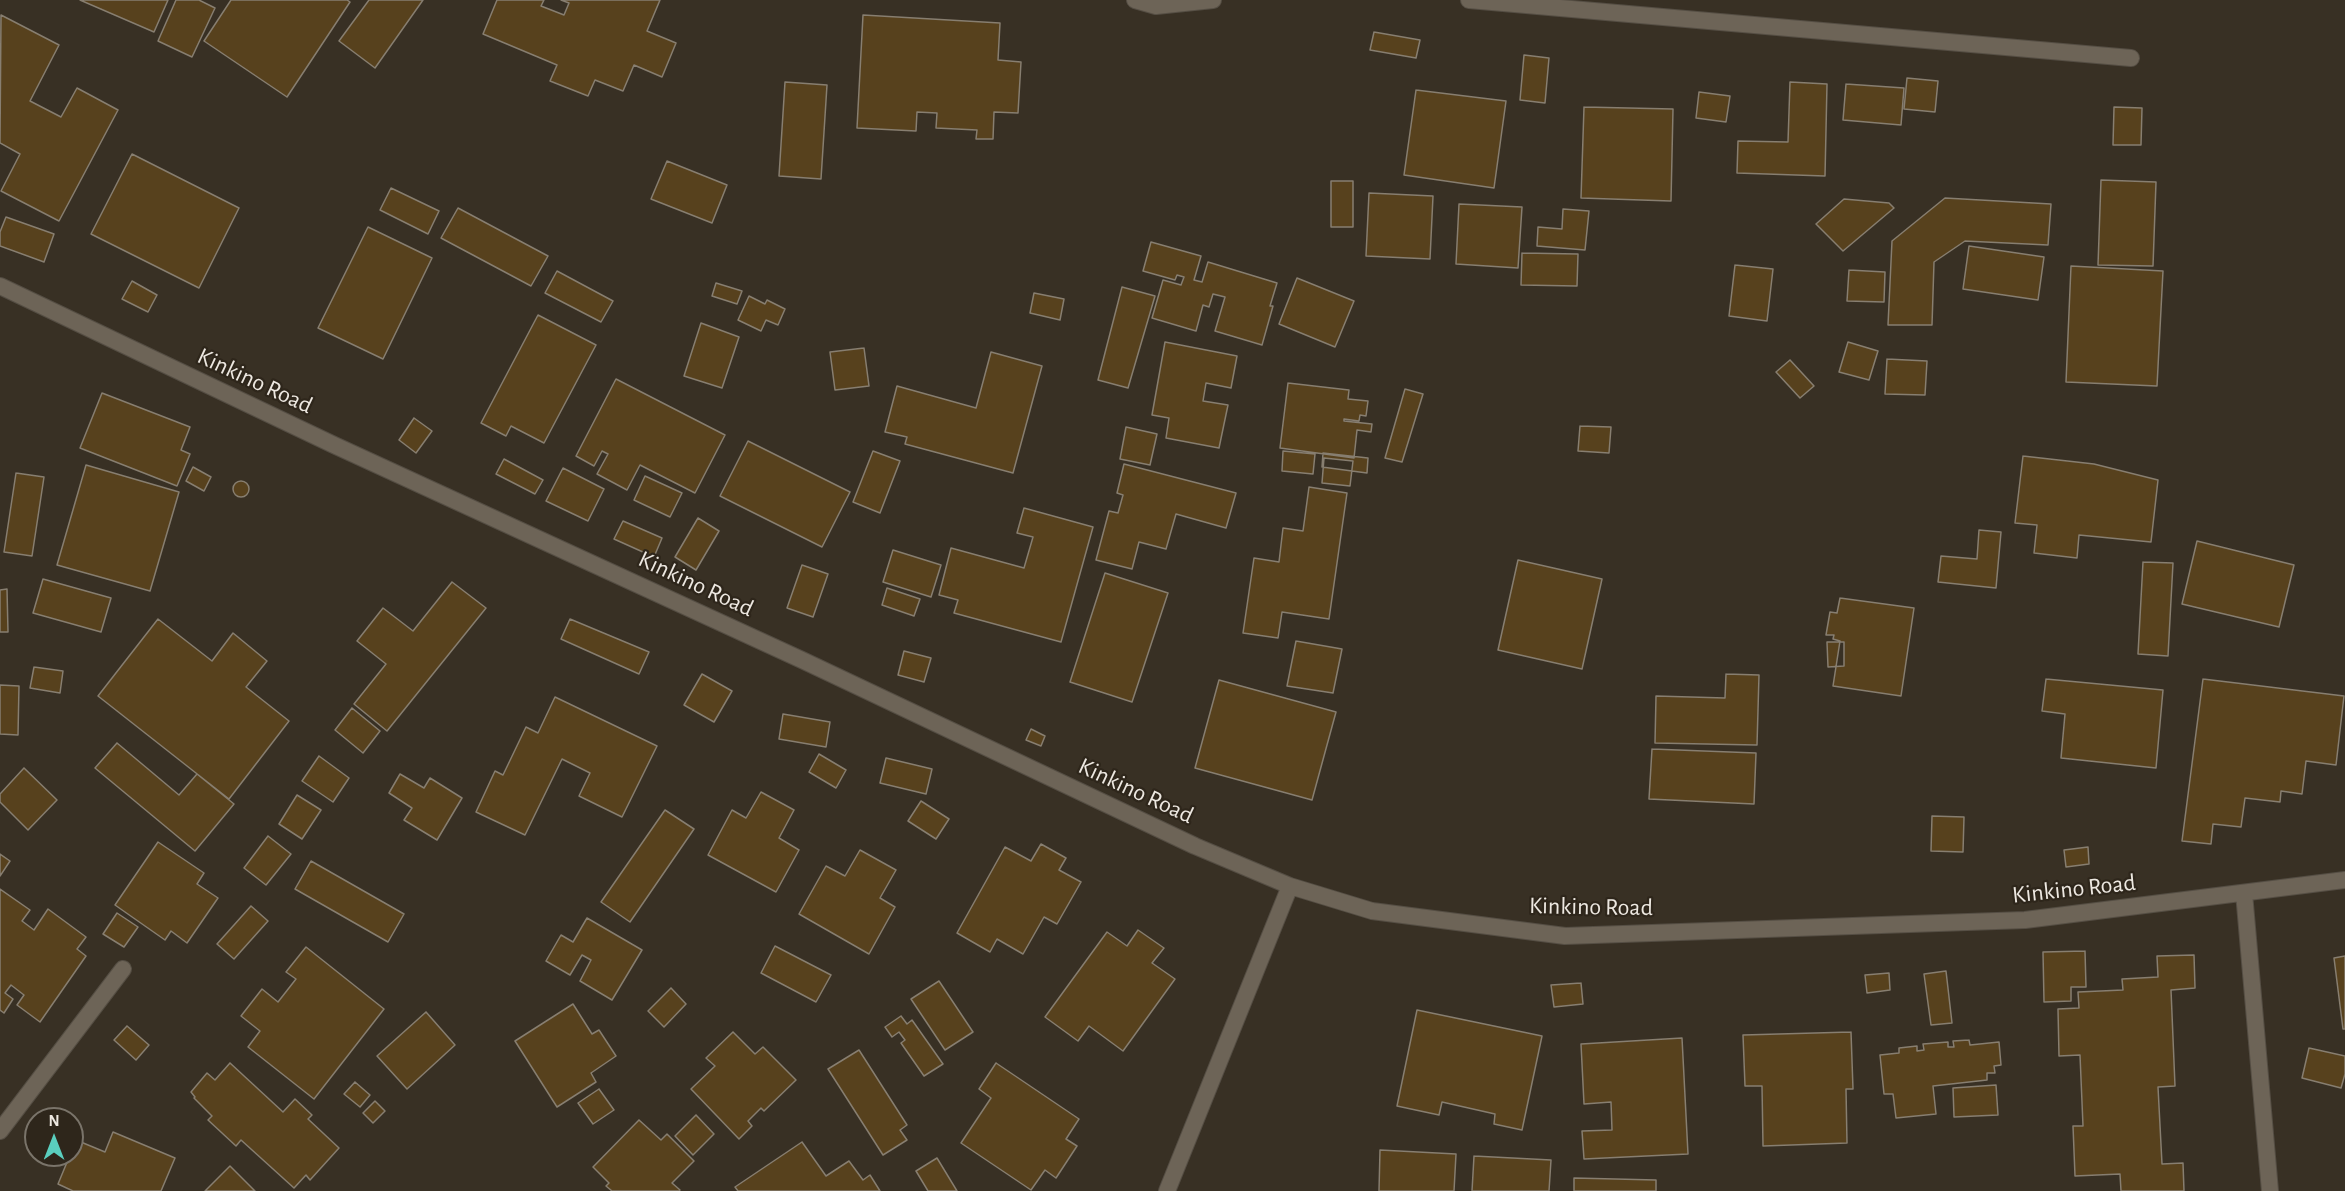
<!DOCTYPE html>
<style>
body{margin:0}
#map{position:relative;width:2345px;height:1191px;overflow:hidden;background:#383024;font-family:"Alegreya Sans",sans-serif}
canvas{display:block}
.north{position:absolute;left:24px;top:1107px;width:60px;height:60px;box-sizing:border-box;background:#2e261b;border:2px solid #7a746a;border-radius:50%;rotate:0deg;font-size:16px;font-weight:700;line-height:24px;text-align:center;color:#ede8e1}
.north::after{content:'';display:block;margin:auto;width:21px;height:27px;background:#5acebe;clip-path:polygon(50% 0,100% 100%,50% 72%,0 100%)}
</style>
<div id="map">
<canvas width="2345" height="1191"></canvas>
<div class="north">N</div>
</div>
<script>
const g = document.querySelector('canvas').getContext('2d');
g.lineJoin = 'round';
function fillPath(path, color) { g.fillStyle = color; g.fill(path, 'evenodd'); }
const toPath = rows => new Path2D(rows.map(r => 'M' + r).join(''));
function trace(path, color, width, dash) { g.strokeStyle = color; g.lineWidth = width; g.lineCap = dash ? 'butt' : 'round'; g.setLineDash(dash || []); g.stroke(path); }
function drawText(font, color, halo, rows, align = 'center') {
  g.font = font + ' "Alegreya Sans",sans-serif'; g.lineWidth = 4.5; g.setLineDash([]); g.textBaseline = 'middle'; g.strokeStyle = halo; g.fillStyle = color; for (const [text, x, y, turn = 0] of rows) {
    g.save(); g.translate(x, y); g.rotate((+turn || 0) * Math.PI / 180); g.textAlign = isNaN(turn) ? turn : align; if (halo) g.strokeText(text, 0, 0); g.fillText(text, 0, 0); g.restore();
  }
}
const building = toPath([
 [80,0,168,0,154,32,80,0],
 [176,0,199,0,215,8,192,57,158,41,176,0],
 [231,0,347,0,350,2,287,97,204,41,231,0],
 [369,0,423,0,375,68,339,41,369,0],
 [497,0,544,0,541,6,564,15,569,3,561,0,660,0,647,31,676,43,662,77,634,65,623,91,595,80,588,96,550,81,557,65,483,34,497,0],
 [1,15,59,45,30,101,61,117,77,88,118,110,59,221,1,191,20,154,0,143,1,15],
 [863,15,1000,23,998,60,1021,62,1018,113,994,112,993,139,976,139,977,130,936,128,937,113,917,112,916,131,857,128,863,15],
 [1374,32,1420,40,1416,58,1370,50,1374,32],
 [1524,55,1549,58,1545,103,1520,100,1524,55],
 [1907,78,1938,81,1935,112,1904,109,1907,78],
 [785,82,827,85,821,179,779,176,785,82],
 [1790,82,1827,84,1825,176,1737,173,1738,141,1788,142,1790,82],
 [1846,84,1904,88,1901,125,1843,120,1846,84],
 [1416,90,1506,101,1494,188,1404,175,1416,90],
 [1699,92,1730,96,1726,122,1696,118,1699,92],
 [1584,107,1673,109,1671,201,1581,198,1584,107],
 [2114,107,2142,108,2141,145,2113,145,2114,107],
 [132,154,239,208,199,288,91,234,132,154],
 [667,161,727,185,712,223,651,199,667,161],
 [2101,180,2156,182,2153,266,2098,265,2101,180],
 [1331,181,1353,181,1353,227,1331,227,1331,181],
 [391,188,439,211,428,234,380,210,391,188],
 [1369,193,1433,196,1430,259,1366,256,1369,193],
 [1945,198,2051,204,2048,245,1965,241,1934,262,1932,325,1888,325,1892,241,1945,198],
 [1844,199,1889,203,1894,208,1843,251,1816,224,1844,199],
 [1459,204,1522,207,1518,268,1456,264,1459,204],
 [458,208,548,256,531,286,441,238,458,208],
 [1563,209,1589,211,1585,250,1537,246,1538,227,1562,229,1563,209],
 [6,217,54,234,44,262,0,246,0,232,6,217],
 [368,227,432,258,383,359,318,328,368,227],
 [1151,242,1201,256,1194,280,1202,282,1208,262,1277,283,1270,306,1273,306,1262,345,1215,331,1225,297,1213,294,1209,307,1203,305,1196,331,1152,318,1163,280,1181,285,1184,277,1177,275,1175,280,1143,271,1151,242],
 [1969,246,2044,257,2038,300,1963,289,1969,246],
 [1522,253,1578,254,1577,286,1521,285,1522,253],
 [1735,265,1773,269,1767,321,1729,316,1735,265],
 [2071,266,2163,271,2157,386,2066,382,2071,266],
 [1849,270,1885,272,1884,302,1847,301,1849,270],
 [557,271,613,301,601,322,545,293,557,271],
 [1297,278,1354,301,1335,347,1279,324,1297,278],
 [132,281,157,295,148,312,122,299,132,281],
 [716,283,742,291,737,304,712,296,716,283],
 [1122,287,1155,296,1128,388,1098,380,1122,287],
 [1034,293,1064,299,1060,320,1030,313,1034,293],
 [749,296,765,304,767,300,785,309,778,325,766,320,761,331,738,320,749,296],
 [538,315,596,345,544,443,511,426,506,436,481,423,538,315],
 [701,323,739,337,722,388,684,376,701,323],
 [1165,342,1237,356,1231,388,1206,383,1203,401,1228,405,1219,448,1166,438,1169,418,1152,415,1165,342],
 [1848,342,1878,351,1869,380,1839,372,1848,342],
 [864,348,869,386,835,390,830,352,864,348],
 [991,352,1042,366,1013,473,905,444,907,437,885,432,897,386,976,408,991,352],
 [1887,359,1927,361,1925,395,1885,394,1887,359],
 [1790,360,1814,386,1800,398,1776,372,1790,360],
 [616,379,725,435,695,493,640,465,627,490,597,474,608,454,602,451,594,466,576,456,616,379],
 [1288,383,1349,390,1348,399,1368,401,1366,416,1360,415,1359,421,1344,419,1344,421,1372,424,1371,432,1357,430,1354,458,1280,448,1288,383],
 [1405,389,1423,394,1402,462,1385,458,1405,389],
 [102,393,190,427,181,450,190,454,177,486,80,448,102,393],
 [414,418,432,431,416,453,399,440,414,418],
 [1580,426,1611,427,1609,453,1578,451,1580,426],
 [1126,427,1157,434,1150,465,1120,459,1126,427],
 [748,441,850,492,822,547,720,496,748,441],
 [873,451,900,461,880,513,853,502,873,451],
 [1283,451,1315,454,1313,474,1282,471,1283,451],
 [1323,453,1368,458,1367,473,1322,467,1323,453],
 [2023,456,2094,464,2158,480,2151,542,2079,535,2077,558,2034,553,2037,525,2015,523,2023,456],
 [1324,458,1353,461,1350,486,1322,483,1324,458],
 [504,459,543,480,535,494,496,474,504,459],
 [1124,464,1236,493,1226,528,1176,514,1166,549,1139,542,1132,569,1096,560,1109,511,1118,513,1123,495,1117,493,1124,464],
 [86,465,179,492,150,591,57,565,86,465],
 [193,467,211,477,204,491,186,481,193,467],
 [563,468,604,489,588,521,546,501,563,468],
 [16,473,44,477,32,556,4,552,16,473],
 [645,476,682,493,670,517,634,500,645,476],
 '233 489a8 8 0 1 1 16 0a8 8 0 1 1-16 0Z',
 [1309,487,1347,493,1329,619,1282,612,1278,638,1243,633,1254,558,1279,562,1283,528,1303,531,1309,487],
 [1024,508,1093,527,1061,642,954,613,958,600,939,595,951,548,1024,568,1033,537,1017,533,1024,508],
 [698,518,719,531,696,570,675,557,698,518],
 [623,521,662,538,654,557,614,539,623,521],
 [1979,530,2001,532,1996,588,1938,582,1941,556,1977,559,1979,530],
 [2197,541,2294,565,2279,627,2182,604,2197,541],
 [893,550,941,565,931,597,883,582,893,550],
 [1518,560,1602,579,1582,669,1498,650,1518,560],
 [2143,562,2173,563,2168,656,2138,654,2143,562],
 [802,565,828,574,813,617,787,608,802,565],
 [1105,573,1168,593,1132,702,1070,682,1105,573],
 [43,579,111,598,101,632,33,613,43,579],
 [452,582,486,608,387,731,354,704,386,664,357,641,383,608,413,631,452,582],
 [887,588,920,599,914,616,882,605,887,588],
 [7,589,8,632,0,632,0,590,7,589],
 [1840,598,1914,608,1901,696,1833,686,1840,641,1833,639,1834,635,1826,635,1830,612,1837,613,1840,598],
 [158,619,212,661,233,633,267,661,246,687,289,721,229,799,98,696,158,619],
 [570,619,649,652,639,674,561,639,570,619],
 [1296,641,1342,649,1333,693,1287,686,1296,641],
 [1827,642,1844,642,1844,666,1828,667,1827,642],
 [904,651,931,658,924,682,898,675,904,651],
 [34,667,63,671,60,693,30,688,34,667],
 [702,674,732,691,714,722,684,705,702,674],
 [1726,674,1759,675,1757,745,1655,743,1656,696,1725,698,1726,674],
 [2046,679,2163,690,2156,768,2061,758,2065,714,2042,711,2046,679],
 [2203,679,2344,696,2336,765,2306,761,2302,794,2281,791,2280,802,2245,798,2241,827,2213,824,2211,844,2182,841,2203,679],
 [1219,680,1336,712,1312,800,1195,768,1219,680],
 [0,685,19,686,18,735,0,734,0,685],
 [555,697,657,746,622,817,579,796,590,773,562,759,525,835,476,812,495,771,503,775,526,727,538,733,555,697],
 [352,708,380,731,363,753,335,730,352,708],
 [783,714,830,722,826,747,779,739,783,714],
 [1031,729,1045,736,1041,746,1026,740,1031,729],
 [117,743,179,795,197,774,234,804,195,851,95,768,117,743],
 [1652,749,1756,753,1754,804,1649,799,1652,749],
 [819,754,846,770,836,788,809,772,819,754],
 [319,756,349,778,333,802,302,781,319,756],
 [886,758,932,769,926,794,880,783,886,758],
 [24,768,57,800,28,830,0,802,0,794,24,768],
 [400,774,424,788,430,778,462,798,437,840,404,820,412,808,389,793,400,774],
 [761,792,794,810,779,838,799,850,776,892,708,855,732,810,746,818,761,792],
 [297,795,321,810,302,839,279,824,297,795],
 [921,801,949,819,936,839,908,821,921,801],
 [665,810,694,829,630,922,601,902,665,810],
 [1932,816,1964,817,1963,852,1931,851,1932,816],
 [268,836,291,854,266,885,244,868,268,836],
 [158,842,204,873,197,884,218,898,187,943,171,931,165,940,115,905,158,842],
 [1041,844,1066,858,1059,870,1081,882,1057,924,1044,917,1023,954,997,939,990,952,957,933,1005,847,1031,861,1041,844],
 [2088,847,2089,864,2066,867,2064,850,2088,847],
 [860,850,896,870,880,898,895,907,869,954,799,914,826,866,845,876,860,850],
 [0,854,10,861,0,876,0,854],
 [311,861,404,914,388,942,295,889,311,861],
 [0,889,30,910,22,921,34,930,48,909,86,937,77,949,86,956,40,1022,17,1005,24,995,11,985,5,993,13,999,4,1013,0,1010,0,889],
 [251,906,268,921,234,959,217,944,251,906],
 [117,913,138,927,124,947,103,934,117,913],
 [587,918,642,950,612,1000,580,981,591,960,582,955,570,975,546,961,561,935,573,942,587,918],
 [1138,930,1164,948,1152,963,1175,979,1123,1051,1089,1026,1078,1041,1045,1017,1107,932,1127,946,1138,930],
 [775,946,831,975,816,1002,761,973,775,946],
 [306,947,384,1009,314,1099,248,1047,260,1031,241,1016,262,989,278,1002,296,979,286,972,306,947],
 [2085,951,2086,987,2071,987,2071,1001,2044,1002,2043,952,2085,951],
 [2194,955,2195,988,2171,990,2175,1086,2158,1087,2162,1164,2183,1163,2184,1191,2121,1191,2120,1174,2075,1176,2073,1126,2083,1126,2080,1055,2059,1056,2058,1009,2079,1008,2078,992,2123,990,2122,979,2158,977,2157,956,2194,955],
 [2345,956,2345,1029,2343,1029,2334,958,2345,956],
 [1946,971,1952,1023,1931,1025,1924,974,1946,971],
 [1889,973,1890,990,1867,993,1865,975,1889,973],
 [939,981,973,1032,945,1050,911,999,939,981],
 [1581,983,1583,1004,1554,1007,1551,985,1581,983],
 [671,988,686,1004,664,1027,648,1011,671,988],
 [573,1004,592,1034,599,1030,616,1056,591,1073,596,1082,557,1107,515,1041,573,1004],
 [1417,1010,1542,1036,1522,1130,1494,1124,1495,1114,1442,1102,1439,1115,1397,1106,1417,1010],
 [426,1012,455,1045,407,1089,377,1056,426,1012],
 [901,1016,907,1024,912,1020,943,1064,924,1076,901,1043,905,1040,899,1032,892,1037,885,1027,901,1016],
 [127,1026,149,1045,136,1060,114,1040,127,1026],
 [733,1032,755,1054,763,1047,796,1080,764,1111,761,1108,748,1121,752,1126,739,1139,691,1089,715,1066,706,1058,733,1032],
 [1851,1032,1853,1089,1846,1089,1847,1143,1763,1146,1762,1086,1745,1086,1743,1035,1851,1032],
 [1682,1038,1688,1154,1584,1159,1582,1131,1612,1130,1611,1102,1584,1104,1581,1044,1682,1038],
 [1969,1040,1970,1045,1999,1042,2001,1065,1994,1066,1995,1073,1987,1073,1987,1080,1933,1086,1936,1114,1896,1118,1893,1094,1884,1094,1880,1055,1899,1053,1899,1048,1917,1046,1917,1051,1924,1050,1923,1044,1948,1042,1948,1047,1954,1047,1953,1041,1969,1040],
 [2309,1048,2345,1056,2345,1074,2341,1088,2302,1078,2309,1048],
 [859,1050,907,1125,900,1130,907,1140,883,1155,828,1069,859,1050],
 [230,1063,283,1112,295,1099,312,1115,308,1119,339,1148,310,1180,306,1175,294,1188,241,1140,236,1146,208,1120,212,1116,194,1098,195,1097,191,1092,207,1073,215,1080,230,1063],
 [996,1063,1079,1119,1066,1139,1077,1146,1056,1178,1045,1170,1031,1190,961,1143,991,1098,979,1089,996,1063],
 [355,1082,370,1095,360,1107,344,1094,355,1082],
 [1996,1085,1998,1115,1954,1117,1953,1088,1996,1085],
 [599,1089,614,1110,593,1124,578,1103,599,1089],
 [375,1101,385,1111,373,1123,363,1113,375,1101],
 [696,1115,714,1134,693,1155,675,1136,696,1115],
 [639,1120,661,1140,667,1134,694,1161,672,1183,680,1190,679,1191,612,1191,606,1186,609,1183,593,1167,639,1120],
 [113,1132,175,1158,161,1191,73,1191,58,1184,70,1155,72,1155,76,1140,105,1152,113,1132],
 [802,1142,826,1176,849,1161,863,1180,870,1175,880,1191,738,1191,735,1187,802,1142],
 [1380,1150,1456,1154,1454,1191,1379,1191,1380,1150],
 [1474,1156,1551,1160,1549,1191,1472,1191,1474,1156],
 [937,1158,957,1191,928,1191,916,1171,937,1158],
 [230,1166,255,1191,205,1191,230,1166],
 [1574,1178,1656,1180,1656,1191,1574,1191,1574,1178]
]);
fillPath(building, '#57411d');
trace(building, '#877e70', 1.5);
const minor = toPath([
 [1135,0,1156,6,1213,0],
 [1469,0,2131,58],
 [0,286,334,445,802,660,1195,846,1290,886,1372,911,1565,936,2025,920,2345,880],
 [2244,893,2270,1191],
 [0,1131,123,969],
 [1167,1191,1290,886]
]);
trace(minor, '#554e44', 18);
trace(minor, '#6d6457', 16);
drawText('24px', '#ede8e1', '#2e261b', [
 ["Kinkino Road",255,381,25],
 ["Kinkino Road",696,584,25],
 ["Kinkino Road",1136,791,25],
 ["Kinkino Road",2074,889,-6],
 ["Kinkino Road",1591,907,1]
]);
</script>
